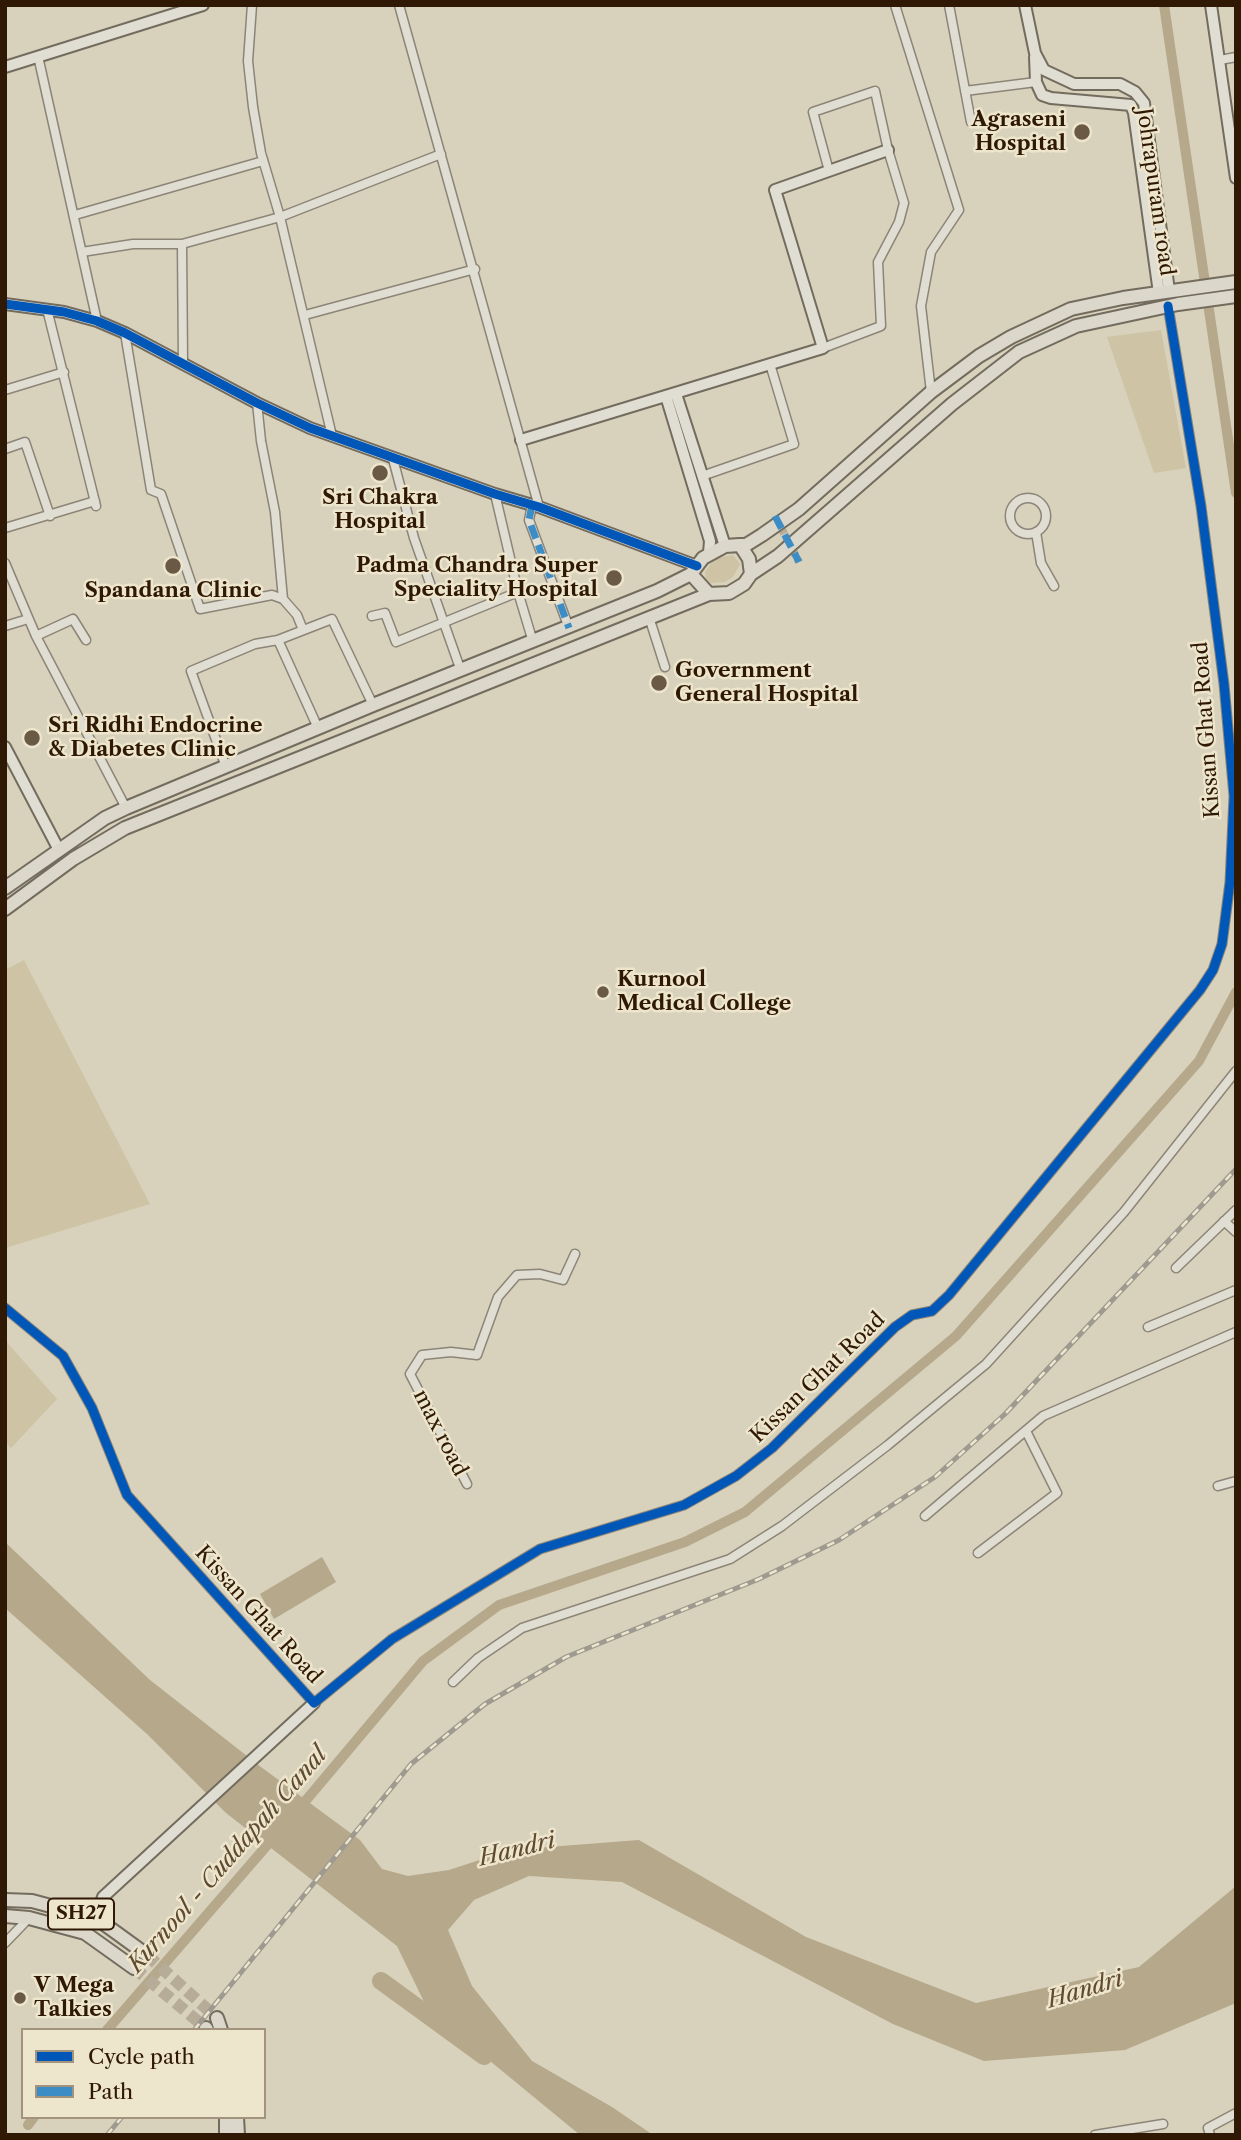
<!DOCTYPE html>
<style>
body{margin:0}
#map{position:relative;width:1241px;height:2140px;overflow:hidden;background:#d8d1bc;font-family:"Libre Caslon Text",serif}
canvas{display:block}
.frame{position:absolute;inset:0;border:7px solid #2f1804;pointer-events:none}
.legend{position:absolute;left:21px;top:2028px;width:245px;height:91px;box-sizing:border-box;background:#ede5cc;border:2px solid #a1937c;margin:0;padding:9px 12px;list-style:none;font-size:21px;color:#2f1804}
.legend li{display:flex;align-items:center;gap:14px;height:35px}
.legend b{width:35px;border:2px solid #a1937c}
</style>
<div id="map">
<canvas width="1241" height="2140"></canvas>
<div class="frame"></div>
<ul class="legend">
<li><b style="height:9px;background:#0057b8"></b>Cycle path</li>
<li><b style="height:9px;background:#3c8cc5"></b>Path</li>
</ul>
</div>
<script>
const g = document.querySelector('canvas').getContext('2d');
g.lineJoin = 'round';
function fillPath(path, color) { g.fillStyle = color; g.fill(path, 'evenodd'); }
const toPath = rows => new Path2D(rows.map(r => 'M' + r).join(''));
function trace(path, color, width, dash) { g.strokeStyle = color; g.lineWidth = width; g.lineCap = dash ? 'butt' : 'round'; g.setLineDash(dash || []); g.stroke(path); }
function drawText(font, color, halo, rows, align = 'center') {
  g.font = font + ' "Libre Caslon Text",serif'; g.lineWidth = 5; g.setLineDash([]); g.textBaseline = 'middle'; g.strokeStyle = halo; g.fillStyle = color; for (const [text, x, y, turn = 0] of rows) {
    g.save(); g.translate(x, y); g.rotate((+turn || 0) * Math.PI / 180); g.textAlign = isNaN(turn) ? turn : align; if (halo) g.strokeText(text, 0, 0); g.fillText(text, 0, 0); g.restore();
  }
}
fillPath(toPath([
 [1161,330,1186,468,1154,473,1107,337],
 [733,555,740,564,733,577,725,582,711,583,706,579,705,572,715,558],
 [24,960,150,1204,5,1248,5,970],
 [5,1340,57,1399,11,1448,5,1442]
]), '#cec3a5');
fillPath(toPath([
 [5,1542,150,1680,261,1767,360,1840,382,1869,408,1876,449,1870,510,1850,639,1840,806,1937,976,2003,1139,1967,1236,1886,1236,2003,1125,2050,984,2061,893,2024,622,1882,529,1876,474,1900,448,1930,472,1986,532,2061,612,2107,653,2135,580,2135,428,2010,397,1946,226,1813,147,1734,5,1608],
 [322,1557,336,1582,274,1619,260,1594]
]), '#b5a88b');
trace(toPath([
 [1164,5,1236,493],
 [297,1811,423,1661,499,1605,685,1542,745,1512,956,1336,1199,1061,1236,992],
 [107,2030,276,1835],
 [28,2125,34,2117]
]), '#b5a88b', 10);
trace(toPath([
 [381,1981,484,2056]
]), '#b5a88b', 18);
trace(toPath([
 [775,516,799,562]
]), '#b6ac97', 8, [8, 4]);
trace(toPath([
 [147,1955,217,2018],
 [134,1968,206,2028]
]), '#b6ac97', 12, [12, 6]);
const street = toPath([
 [252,5,248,61,253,107,261,153,280,217,332,436],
 [399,5,539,507],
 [895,5,959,210,931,252,921,306,931,392],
 [949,5,971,122],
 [38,56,97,321],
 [1220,60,1236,57],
 [965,91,1036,82],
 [75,215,263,161],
 [82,252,133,244,182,244],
 [47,309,96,506],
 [305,315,475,269],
 [125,333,151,490,161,494,200,609,272,595,283,599,297,615,303,630],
 [823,348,881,326,878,262,899,222,904,203,888,150,875,91,813,112,829,171],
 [183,364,182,244,280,217,441,154],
 [5,390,64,372],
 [257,403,261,441,275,512,283,599],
 [5,449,25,442,50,516],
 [393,459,414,538,461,671],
 [702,476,794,444,770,364],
 '1010 516a18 18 0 1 1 36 0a18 18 0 1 1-36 0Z',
 [532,505,529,520,569,628],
 [5,528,95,501],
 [1036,532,1041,563,1054,586],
 [5,563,36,636,126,808],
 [518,592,533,642],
 [372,616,385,613,396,642,518,592,495,494],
 [649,617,665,667],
 [5,626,28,619],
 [36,636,73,619,86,640],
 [278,640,332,619,373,705],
 [226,767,191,671,255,644,278,640,318,728],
 [1224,1221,1236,1232],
 [1176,1268,1236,1210],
 [5,1308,63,1356,92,1408,127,1495,314,1703,392,1639,540,1549,684,1505,736,1476,772,1448,895,1327,912,1315,932,1311,949,1295,1200,990,1213,970,1222,944,1230,882,1234,796,1224,684,1201,506,1168,306],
 [1148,1327,1236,1290],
 [467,1484,410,1374,422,1355,451,1352,477,1355,498,1297,517,1275,540,1274,563,1280,575,1254],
 [1218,1486,1236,1481],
 [925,1516,1043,1416,1236,1332],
 [978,1553,1057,1493,1026,1431],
 [453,1682,478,1658,522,1628,730,1559,782,1526,888,1445,986,1364,1124,1212,1236,1071],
 [5,1943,29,1918],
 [1095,2135,1163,2124],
 [1210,2135,1208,2128,1236,2113]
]);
const secondary = toPath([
 [1025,5,1035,53,1044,70,1074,84,1120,84,1135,92,1144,103,1169,291],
 [1211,5,1236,178],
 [1035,57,1036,82,1042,95,1051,98,1131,105,1134,113,1159,293],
 [5,67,203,5],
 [5,304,64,312,97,321,125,333,257,403,310,428,495,494,539,507,697,566],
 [676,394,725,546],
 [666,396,710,541,709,553],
 [521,440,823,348,775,190,888,150],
 [5,747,59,850],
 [96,1918,103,1897,314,1703]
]);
const primary = toPath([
 [740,545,746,545,762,535,799,509,931,392,979,356,1011,337,1071,309,1123,298,1236,282],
 [751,574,778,556,952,404,1019,352,1076,326,1178,304,1236,296],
 [5,888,105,818,126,808,373,705,657,591,691,574,703,558,725,546,740,545,749,559,751,574,744,584,729,593,709,594,691,574],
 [5,909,73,859,125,828,709,594],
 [5,1900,32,1901,96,1918,147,1955],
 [5,1916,29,1918,85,1933,134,1968],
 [217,2018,221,2030],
 [206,2028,207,2030],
 [226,2117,226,2135],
 [237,2117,238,2135]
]);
trace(street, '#8c8577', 11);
trace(secondary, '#736c5e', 14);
trace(primary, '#736c5e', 16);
trace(street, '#e0ddd3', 8);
trace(secondary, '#e0ddd3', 10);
trace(primary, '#dbd7cb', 12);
const rail = toPath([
 [194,2030,411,1764,485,1704,566,1657,759,1579,839,1540,935,1477,1005,1414,1236,1169],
 [107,2135,122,2117]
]);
trace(rail, '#9f9a90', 5);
trace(rail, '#ede5cc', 2.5, [8]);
trace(toPath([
 [532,505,529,520,569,628],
 [775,516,799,562]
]), '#3c8cc5', 7, [14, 7]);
trace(toPath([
 [5,304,64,312,97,321,125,333,257,403,310,428,495,494,539,507,697,566],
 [5,1308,63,1356,92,1408,127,1495,314,1703,392,1639,540,1549,684,1505,736,1476,772,1448,895,1327,912,1315,932,1311,949,1295,1200,990,1213,970,1222,944,1230,882,1234,796,1224,684,1201,506,1168,306]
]), '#0057b8', 9);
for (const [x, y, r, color] of [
 [1082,132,9,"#6a5944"],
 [380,473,9,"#6a5944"],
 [173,566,9,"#6a5944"],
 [614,578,9,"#6a5944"],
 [659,683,9,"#6a5944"],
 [32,738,9,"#6a5944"],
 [603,992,7,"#6a5944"],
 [20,1998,7,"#6a5944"]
]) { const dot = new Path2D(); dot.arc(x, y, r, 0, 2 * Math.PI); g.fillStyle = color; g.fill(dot); trace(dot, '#ede5cc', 2.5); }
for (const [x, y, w] of [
 [81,1914,66]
]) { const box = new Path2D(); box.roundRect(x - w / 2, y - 15.5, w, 31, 5); g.fillStyle = '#ede5cc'; g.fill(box); trace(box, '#2f1804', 2); }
drawText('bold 19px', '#2f1804', null, [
 ["SH27",81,1914]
]);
drawText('bold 21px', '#2f1804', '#ede5cc', [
 ["Agraseni",1066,120,"right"],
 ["Hospital",1066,144,"right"],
 ["Sri Chakra",380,498,"center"],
 ["Hospital",380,522,"center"],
 ["Padma Chandra Super",598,566,"right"],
 ["Speciality Hospital",598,590,"right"],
 ["Spandana Clinic",173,591,"center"],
 ["Government",675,671],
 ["General Hospital",675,695],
 ["Sri Ridhi Endocrine",48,726],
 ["& Diabetes Clinic",48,750],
 ["Kurnool",617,980],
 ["Medical College",617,1004],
 ["V Mega",34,1986],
 ["Talkies",34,2010]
], 'left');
drawText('21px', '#2f1804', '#ede5cc', [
 ["Johrapuram road",1155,192,82],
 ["Kissan Ghat Road",1207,730,-94],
 ["Kissan Ghat Road",818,1378,-44],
 ["max road",440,1433,63],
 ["Kissan Ghat Road",258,1615,48]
]);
drawText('italic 23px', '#5f4a32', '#ede5cc', [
 ["Handri",517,1850,-14],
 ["Kurnool - Cuddapah Canal",228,1860,-49],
 ["Handri",1085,1990,-17]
]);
</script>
